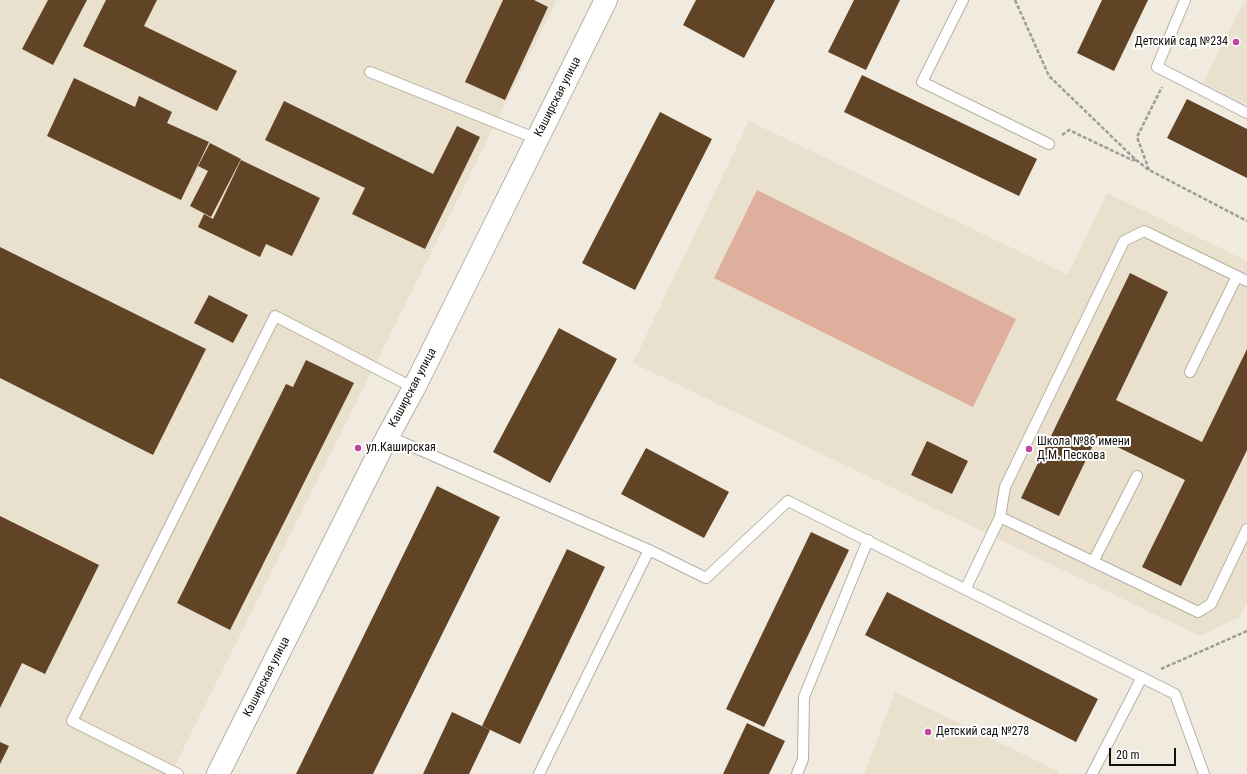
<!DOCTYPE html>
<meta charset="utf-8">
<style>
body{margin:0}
#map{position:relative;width:1247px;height:774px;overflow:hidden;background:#f1ebdf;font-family:"Roboto Condensed",sans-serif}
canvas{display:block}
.scale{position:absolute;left:1109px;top:748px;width:67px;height:18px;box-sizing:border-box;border:2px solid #12100b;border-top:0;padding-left:5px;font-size:12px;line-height:14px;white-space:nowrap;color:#12100b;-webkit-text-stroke:3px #fff;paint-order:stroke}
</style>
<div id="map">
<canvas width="1247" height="774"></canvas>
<div class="scale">20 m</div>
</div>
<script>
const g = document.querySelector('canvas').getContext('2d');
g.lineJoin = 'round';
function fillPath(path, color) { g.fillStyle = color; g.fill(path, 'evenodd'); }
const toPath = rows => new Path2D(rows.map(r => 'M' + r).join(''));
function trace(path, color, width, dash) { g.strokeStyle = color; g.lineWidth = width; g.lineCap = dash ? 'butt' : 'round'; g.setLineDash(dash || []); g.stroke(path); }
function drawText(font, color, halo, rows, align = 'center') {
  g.font = font + ' "Roboto Condensed",sans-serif'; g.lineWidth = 4; g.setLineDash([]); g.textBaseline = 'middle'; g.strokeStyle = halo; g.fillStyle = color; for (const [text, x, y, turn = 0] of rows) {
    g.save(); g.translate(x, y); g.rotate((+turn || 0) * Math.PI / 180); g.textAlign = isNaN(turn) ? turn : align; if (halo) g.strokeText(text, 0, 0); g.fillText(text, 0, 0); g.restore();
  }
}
fillPath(toPath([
 [0,0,557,0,171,774,0,774],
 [1245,0,1247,0,1247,105,1203,83],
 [749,121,1068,275,1107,193,1247,261,1247,602,1240,617,1200,636,633,363],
 [895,692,1058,771,1058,774,864,774]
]), '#e9e0cd');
fillPath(toPath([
 [757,190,1016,319,973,407,714,278]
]), '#deaf9c');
fillPath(toPath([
 [48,0,87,0,53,65,22,49],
 [106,0,157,0,144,26,237,71,217,111,83,46],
 [503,0,534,0,548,7,505,100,465,82],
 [696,0,775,0,744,58,683,25],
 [854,0,900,0,866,70,828,52],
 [1102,0,1148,0,1114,71,1077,53],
 [862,75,1037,159,1019,196,844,112],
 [74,78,135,107,139,96,172,112,167,123,209,142,181,200,47,136],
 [1187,99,1247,129,1247,178,1167,138],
 [284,101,433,174,457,126,480,137,425,249,352,214,365,188,265,140],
 [660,112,712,139,635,290,582,263],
 [210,143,241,159,211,217,190,206,208,171,198,166],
 [241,160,320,198,292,256,266,244,260,257,198,227,204,214,213,219],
 [0,247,206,349,153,455,0,378],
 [1130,273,1168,292,1116,400,1202,442,1247,349,1247,450,1181,586,1142,567,1185,480,1097,437,1059,516,1021,498],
 [209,295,248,315,233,343,194,323],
 [559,328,617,359,550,483,493,452],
 [306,360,354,383,230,630,177,603,286,384,293,387],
 [927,441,968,461,952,494,911,475],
 [646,448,729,492,704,538,621,494],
 [437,486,500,517,417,685,373,774,296,774],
 [0,516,99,565,45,674,22,663,0,708],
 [811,532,849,550,764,727,726,709],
 [567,549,605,567,520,744,482,726],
 [887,592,1098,699,1076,742,865,635],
 [452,712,490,730,469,774,423,774],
 [747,723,785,741,769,774,723,774],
 [0,742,9,746,0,764]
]), '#614325');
const lane = toPath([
 [963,0,922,82,1049,144],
 [1185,0,1157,67,1247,113],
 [370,72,537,139],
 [1190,372,1237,276],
 [388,436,649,550,706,578,788,501,1175,694,1204,774],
 [1000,517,1198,612,1211,604,1247,529],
 [1093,562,1137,476],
 [966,588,1000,517,1005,487,1124,241,1144,231,1247,281],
 [178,774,72,721,275,316,414,388],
 [539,774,649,550],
 [797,774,803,759,804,697,868,540],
 [1092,774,1142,677]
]);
const primary = toPath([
 [218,774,382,447,414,388,606,0]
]);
trace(lane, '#b6b0a4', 12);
trace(primary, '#b6b0a4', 24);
trace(toPath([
 [1015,0,1049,76,1136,160,1149,170,1247,221],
 [1062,135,1069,130,1132,160,1136,160],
 [1149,170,1137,137,1162,87],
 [1161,669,1247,631]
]), '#a19c93', 2.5, [4, 2]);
trace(lane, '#fff', 10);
trace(primary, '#fff', 22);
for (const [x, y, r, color] of [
 [1236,42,4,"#bf469b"],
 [358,448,4,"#bf469b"],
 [1029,449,4,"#bf469b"],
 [928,732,4,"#bf469b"]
]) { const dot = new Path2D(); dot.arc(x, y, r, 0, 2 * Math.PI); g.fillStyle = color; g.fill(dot); trace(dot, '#fff', 1.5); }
drawText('12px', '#12100b', '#fff', [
 ["Детский сад №234",1228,42,"right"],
 ["Школа №86 имени",1037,442],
 ["Д.М. Пескова",1037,456],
 ["ул.Каширская",366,448],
 ["Детский сад №278",936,732]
], 'left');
drawText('12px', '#12100b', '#fff', [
 ["Каширская улица",558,97,-63],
 ["Каширская улица",413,388,-62],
 ["Каширская улица",267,677,-63]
]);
</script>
